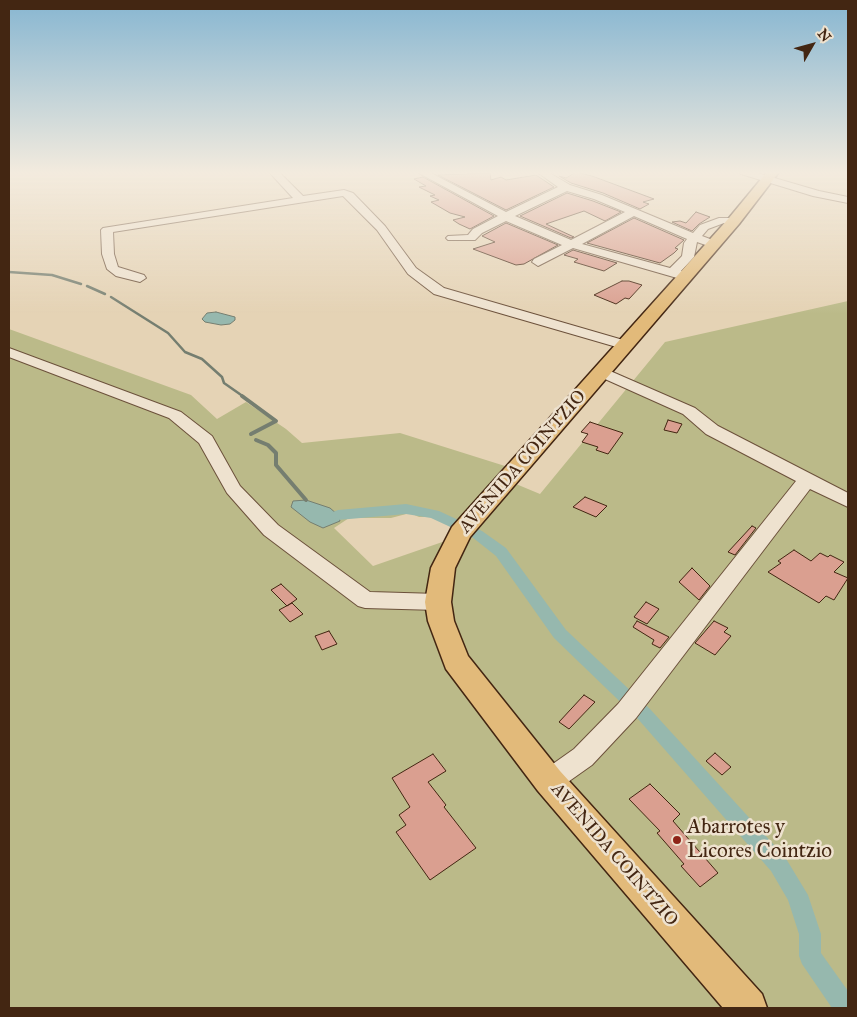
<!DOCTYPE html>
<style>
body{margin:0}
#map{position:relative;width:857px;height:1017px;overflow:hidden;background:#e5d3b5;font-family:"IM FELL Great Primer",serif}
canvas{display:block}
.frame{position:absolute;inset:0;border:10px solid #432612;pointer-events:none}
.north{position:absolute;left:787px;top:20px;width:50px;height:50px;-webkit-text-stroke:4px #eee2cf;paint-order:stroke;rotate:52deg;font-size:14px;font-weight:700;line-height:20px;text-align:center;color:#432612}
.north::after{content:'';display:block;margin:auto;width:18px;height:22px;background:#432612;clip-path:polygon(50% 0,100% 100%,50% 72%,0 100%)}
</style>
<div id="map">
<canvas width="857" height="1017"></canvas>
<div class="frame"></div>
<div class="north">N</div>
</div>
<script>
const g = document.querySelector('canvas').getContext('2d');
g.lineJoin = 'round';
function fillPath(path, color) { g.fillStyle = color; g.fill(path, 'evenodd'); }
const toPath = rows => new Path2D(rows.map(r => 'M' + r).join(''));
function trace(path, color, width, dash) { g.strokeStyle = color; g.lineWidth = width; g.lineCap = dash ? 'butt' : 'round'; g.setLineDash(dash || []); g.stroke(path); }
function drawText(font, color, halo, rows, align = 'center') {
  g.font = font + ' "IM FELL Great Primer",serif'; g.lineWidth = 5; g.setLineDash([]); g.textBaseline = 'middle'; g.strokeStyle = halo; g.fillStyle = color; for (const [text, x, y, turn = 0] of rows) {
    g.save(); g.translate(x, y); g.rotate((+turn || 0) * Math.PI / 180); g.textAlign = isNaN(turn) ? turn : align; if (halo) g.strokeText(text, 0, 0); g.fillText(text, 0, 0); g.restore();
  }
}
fillPath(toPath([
 [848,301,848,1008,9,1008,9,329,191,395,217,419,246,402,286,429,302,443,400,433,505,466,453,527,434,517,419,517,410,513,391,518,349,518,334,528,373,566,477,530,516,484,540,494,665,342]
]), '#bbba89');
const water = toPath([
 [216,312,235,317,235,320,230,324,221,325,205,322,202,319,207,313,216,312],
 [306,500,330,508,338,515,340,521,323,528,310,522,291,507,293,501,306,500]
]);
fillPath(water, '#96b8ae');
trace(water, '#757e70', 1);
trace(toPath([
 [9,272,52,275,81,284],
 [87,286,105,294],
 [111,297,168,333,185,352,202,359,222,377,224,383,244,397]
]), '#757e70', 2.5);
trace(toPath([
 [242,396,276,421,251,434],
 [256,440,268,445,276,453,276,465,306,500]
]), '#757e70', 4);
fillPath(toPath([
 [406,504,439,511,482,531,506,548,566,630,650,709,785,857,808,895,821,934,821,953,848,991,848,1008,832,1008,802,964,799,956,799,934,788,900,771,871,638,719,554,638,496,556,472,537,431,518,406,514,338,520,333,518,331,515,333,512,338,510,406,504]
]), '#96b8ae');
const building = toPath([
 [576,172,592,176,654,199,643,202,649,204,640,209,603,193,571,183,559,176,566,178,576,172],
 [490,173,491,180,501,177,506,180,536,175,554,187,506,210,438,175,490,173],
 [423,177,494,216,470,229,459,224,453,220,465,217,450,213,431,202,439,200,430,196,435,195,419,187,426,186,414,179,423,177],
 [567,193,593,201,621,212,605,221,584,211,546,224,574,237,571,238,520,216,567,193],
 [696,212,710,217,699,224,692,231,672,222,680,221,686,223,696,212],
 [634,218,684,240,675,248,678,249,674,253,660,263,587,243,634,218],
 [506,223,558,245,524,264,516,265,473,249,495,242,482,236,506,223],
 [573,250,617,263,604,271,574,262,578,259,564,255,573,250],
 [622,281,629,281,642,285,629,299,625,298,616,304,594,295,622,281],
 [668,420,682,424,677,433,664,430,668,420],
 [590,422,623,433,608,454,596,450,598,447,582,442,588,434,581,432,590,422],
 [585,497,607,506,596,517,573,507,585,497],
 [752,526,756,528,735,555,728,552,752,526],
 [794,550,811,561,820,553,828,557,830,555,844,562,834,572,848,578,834,600,826,596,819,603,768,572,781,563,778,561,794,550],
 [692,568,710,586,699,600,679,582,692,568],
 [281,584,297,599,287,606,271,590,281,584],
 [646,602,659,609,647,624,634,617,646,602],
 [292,603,303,614,290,622,279,610,292,603],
 [637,621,669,637,660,648,652,644,654,640,633,627,637,621],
 [714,621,728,628,724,632,731,636,715,655,695,643,714,621],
 [329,631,337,644,322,650,315,636,329,631],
 [584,695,595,702,569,729,559,722,584,695],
 [715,753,731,767,722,775,706,761,715,753],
 [433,754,446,771,428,782,446,805,444,807,476,848,430,880,396,832,406,825,399,815,410,807,392,778,433,754],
 [650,784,680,814,673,821,718,873,700,887,681,866,684,864,657,833,660,831,629,799,650,784]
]);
fillPath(building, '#da9f90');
trace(building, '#432612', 1);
const minor = toPath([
 [269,172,279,172,303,196,344,190,353,193,385,226,416,268,444,288,630,342,632,345,630,348,620,348,434,294,408,274,377,230,343,196,113,232,114,254,118,267,144,275,146,278,140,282,116,276,107,269,102,254,101,230,103,228,293,198,269,172],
 [417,172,429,172,506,212,558,187,537,172,548,172,570,185,602,195,693,233,700,225,719,218,734,218,740,221,738,223,724,223,708,229,702,236,718,242,720,244,714,248,697,242,694,257,681,271,688,273,690,276,684,280,573,248,538,266,532,262,534,259,562,245,506,221,482,233,475,240,448,240,446,238,448,236,468,235,473,229,498,216,417,172],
 [567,191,594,199,625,212,571,240,515,216,567,191],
 [634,216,687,239,684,243,682,256,670,268,582,244,634,216],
 [739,172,754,172,819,191,848,197,848,203,813,196,741,174,739,172],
 [9,348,181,412,212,436,240,486,278,525,370,592,438,594,446,596,449,602,446,608,438,610,365,608,358,606,264,535,227,493,199,443,169,418,9,357,9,348],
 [601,367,695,408,718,426,848,493,848,507,810,489,636,718,592,765,558,789,549,793,540,789,536,781,540,773,574,749,618,704,796,481,706,434,683,414,596,375,593,372,596,369,601,367]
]);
const major = toPath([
 [767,172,779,172,739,224,470,537,455,568,451,602,454,621,468,656,560,771,762,994,767,1008,723,1008,538,791,446,669,428,621,425,602,431,568,452,527,729,218,767,172]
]);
trace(minor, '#6c513b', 2);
trace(major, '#432612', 3);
fillPath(minor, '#eee2cf');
fillPath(major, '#e2ba7a');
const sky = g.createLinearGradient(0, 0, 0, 314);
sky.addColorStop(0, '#87b6d1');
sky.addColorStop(0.55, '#f3ebde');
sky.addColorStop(1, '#f3ebde00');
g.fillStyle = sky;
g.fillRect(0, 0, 857, 314);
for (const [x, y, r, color] of [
 [677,840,5,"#8f2418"]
]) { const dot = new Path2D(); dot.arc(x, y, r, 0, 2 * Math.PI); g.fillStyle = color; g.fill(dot); trace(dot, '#eee2cf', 2); }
drawText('18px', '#432612', '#eee2cf', [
 ["AVENIDA COINTZIO",523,462,-49],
 ["AVENIDA COINTZIO",614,855,49]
]);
drawText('21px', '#432612', '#eee2cf', [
 ["Abarrotes y",687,828],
 ["Licores Cointzio",687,852]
], 'left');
</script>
